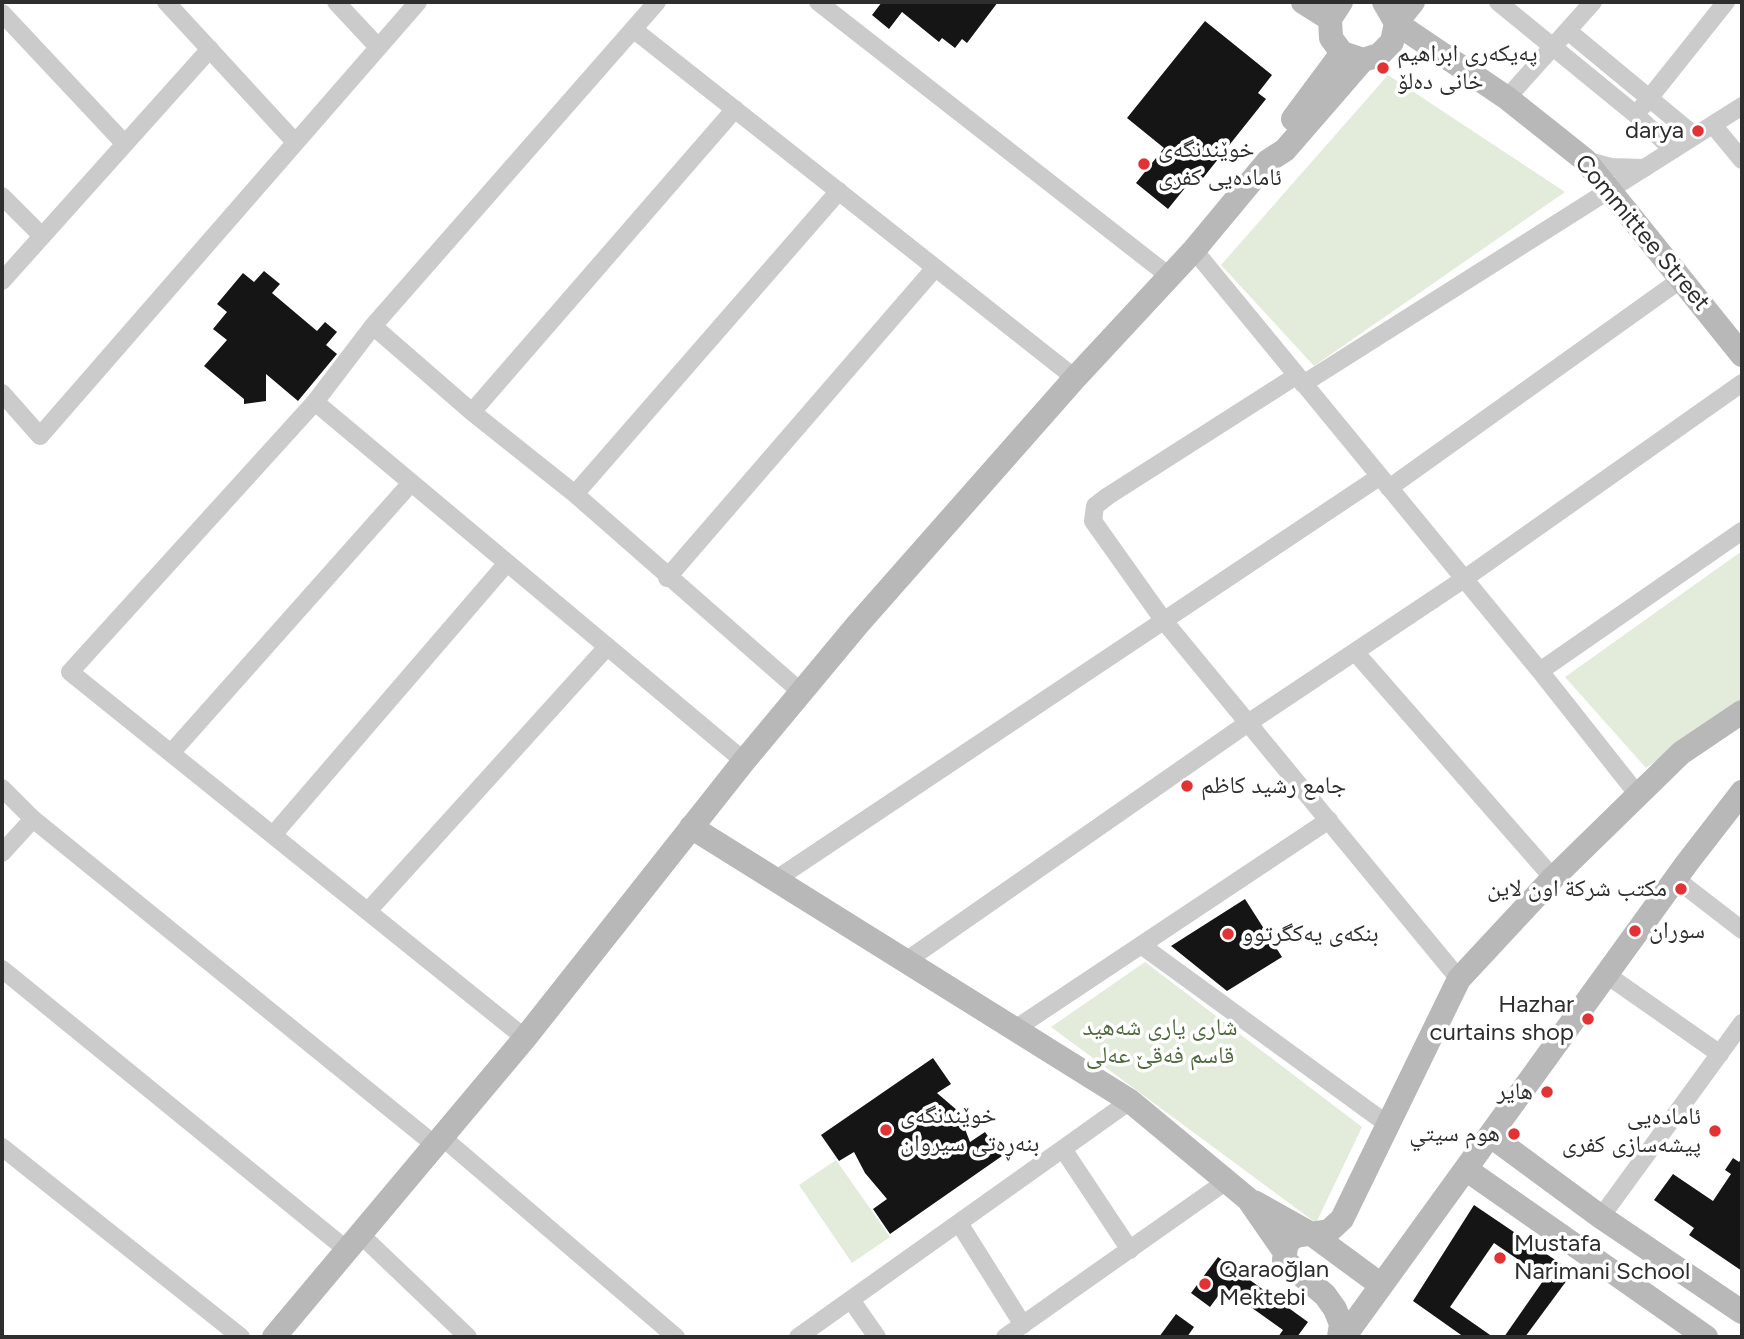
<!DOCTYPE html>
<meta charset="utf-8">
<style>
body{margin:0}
#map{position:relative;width:1744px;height:1339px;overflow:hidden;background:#fff;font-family:Figtree,sans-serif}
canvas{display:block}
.frame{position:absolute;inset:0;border:4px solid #2e2e2e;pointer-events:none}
</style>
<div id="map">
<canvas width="1744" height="1339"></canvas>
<div class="frame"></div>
</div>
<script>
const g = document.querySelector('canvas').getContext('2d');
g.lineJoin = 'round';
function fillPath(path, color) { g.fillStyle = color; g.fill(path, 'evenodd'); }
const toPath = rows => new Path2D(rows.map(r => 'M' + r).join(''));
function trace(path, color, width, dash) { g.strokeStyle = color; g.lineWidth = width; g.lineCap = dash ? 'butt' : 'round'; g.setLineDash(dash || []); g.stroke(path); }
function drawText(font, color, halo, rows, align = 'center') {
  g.font = font + ' Figtree,"Noto Naskh Arabic",sans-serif'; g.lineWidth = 7; g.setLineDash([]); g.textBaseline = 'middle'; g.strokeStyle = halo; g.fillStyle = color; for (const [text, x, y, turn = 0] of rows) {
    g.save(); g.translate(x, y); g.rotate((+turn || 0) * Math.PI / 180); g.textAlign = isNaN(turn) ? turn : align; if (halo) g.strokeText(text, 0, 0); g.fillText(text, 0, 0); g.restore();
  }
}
fillPath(toPath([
 [1388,75,1565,192,1314,366,1221,265],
 [1742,551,1742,701,1646,768,1565,677],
 [1145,962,1362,1127,1316,1223,1051,1027],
 [836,1160,890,1237,852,1263,799,1185]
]), '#e3ebdb');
fillPath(toPath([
 [882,2,998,2,967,43,962,39,955,48,942,38,939,42,902,12,889,29,872,15],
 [1205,21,1272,75,1258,93,1266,99,1203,178,1197,173,1168,209,1136,183,1164,148,1127,118],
 [264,271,280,284,272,293,317,331,325,322,337,332,326,345,337,354,298,401,266,374,266,401,244,404,244,399,204,366,227,340,213,329,227,312,217,304,243,273,254,282],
 [1245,899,1282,957,1227,991,1171,946],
 [933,1058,951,1084,937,1093,958,1111,970,1142,985,1132,1002,1156,890,1234,873,1209,887,1199,865,1173,854,1152,839,1161,821,1135],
 [1733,1158,1739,1162,1742,1158,1742,1271,1689,1235,1694,1228,1654,1200,1673,1174,1713,1201,1731,1174,1725,1170],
 [1474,1205,1573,1272,1525,1337,1504,1337,1545,1278,1494,1243,1450,1307,1493,1337,1464,1337,1413,1301],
 [1218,1257,1308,1322,1297,1337,1278,1337,1283,1330,1224,1288,1210,1307,1191,1293],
 [1176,1314,1194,1327,1187,1337,1159,1337]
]), '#151515');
trace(toPath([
 [166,2,295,142],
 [336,2,378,47],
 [818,2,1169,276],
 [1498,2,1635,114,1673,150],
 [2,13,124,143],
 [633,29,1075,378],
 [1568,31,1695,136],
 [1507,98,1593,2],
 [1643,106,1726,2],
 [1713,125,1742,160],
 [1585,160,1611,167,1645,168],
 [2,196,42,236],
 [1194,250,1540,671],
 [2,281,210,49],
 [373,326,472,412,575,494,801,692],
 [1296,376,1108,496,1095,506,1093,521,1164,621,1459,979],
 [1303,384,1742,106],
 [2,393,40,436,418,2],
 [315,402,744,761],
 [472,412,735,109],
 [1389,488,1683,278],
 [575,494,839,191],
 [667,578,935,268],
 [1356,653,1553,878],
 [171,753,411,483],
 [2,788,33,819,435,1145],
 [1638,795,1540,671,1742,531],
 [273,835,507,563],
 [2,853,33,819],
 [1676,879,1742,930],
 [775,880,1379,477],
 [368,911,607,647],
 [1141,945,1387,1124],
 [906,961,1248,723,1464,579,1742,383],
 [2,969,347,1250],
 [1607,975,1720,1054],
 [1015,1029,1329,820],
 [525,1038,70,672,315,402,373,326,657,2],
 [442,1137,676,1337],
 [2,1147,241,1337],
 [1063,1149,1130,1250],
 [1601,1217,1742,1023],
 [959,1223,1023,1325],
 [360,1234,468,1337],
 [851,1300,877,1337],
 [798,1337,1130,1101],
 [1005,1337,1228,1180]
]), '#cbcbcb', 18);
trace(toPath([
 [1303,2,1330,19],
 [1341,2,1330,19,1331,38,1342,53,1363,60,1379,55,1392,42,1396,23,1384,2],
 [1413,2,1396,23,1507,98,1585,160,1742,355],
 [1293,119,1342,53],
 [691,827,1130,1101,1248,1199,1284,1251],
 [1491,1136,1601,1217,1742,1312],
 [1467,1170,1706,1337],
 [1254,1202,1313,1235,1381,1285],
 [274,1337,525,1038,744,761,858,624,1075,378,1194,250,1268,161,1285,150,1363,60],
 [1339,1337,1341,1324,1335,1309,1325,1295,1284,1260,1287,1242,1296,1236,1329,1231,1342,1219,1459,979,1553,878,1681,753,1742,712],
 [1344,1337,1687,863,1742,792]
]), '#b8b8b8', 24);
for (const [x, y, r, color] of [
 [1383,68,7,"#e23233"],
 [1698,131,7,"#e23233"],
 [1144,164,7,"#e23233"],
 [1187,786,7,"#e23233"],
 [1681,889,7,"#e23233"],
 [1635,931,7,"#e23233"],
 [1228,934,7,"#e23233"],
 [1588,1019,7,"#e23233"],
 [1547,1092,7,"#e23233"],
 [886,1130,7,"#e23233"],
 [1715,1131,7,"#e23233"],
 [1514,1134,7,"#e23233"],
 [1500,1258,7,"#e23233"],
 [1205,1284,7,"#e23233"]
]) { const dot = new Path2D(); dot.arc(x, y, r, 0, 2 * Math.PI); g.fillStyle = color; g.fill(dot); trace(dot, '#fff', 2.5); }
drawText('24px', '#2e2e2e', '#fff', [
 ["پەیکەری ابراهیم",1397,54],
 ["خانی دەلۆ",1397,82],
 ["darya",1684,131,"right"],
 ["خوێندنگەی",1158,150],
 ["ئامادەیی کفری",1158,178],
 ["جامع رشيد كاظم",1201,786],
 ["مكتب شركة اون لاين",1667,889,"right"],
 ["سوران",1649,931],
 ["بنکەی یەکگرتوو",1242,934],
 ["Hazhar",1574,1005,"right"],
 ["curtains shop",1574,1033,"right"],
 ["هاير",1533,1092,"right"],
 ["خوێندنگەی",900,1116],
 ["بنەڕەتی سیروان",900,1144],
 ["ئامادەیی",1701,1117,"right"],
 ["پیشەسازی کفری",1701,1145,"right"],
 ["هوم سيتي",1500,1134,"right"],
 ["Mustafa",1514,1244],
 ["Narimani School",1514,1272],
 ["Qaraoğlan",1219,1270],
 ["Mektebi",1219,1298]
], 'left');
drawText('24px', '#2e2e2e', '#fff', [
 ["Committee Street",1642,233,50]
]);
drawText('24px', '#4e693c', '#fff', [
 ["شاری یاری شەهید",1160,1028],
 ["قاسم فەقێ عەلی",1160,1056]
]);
</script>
